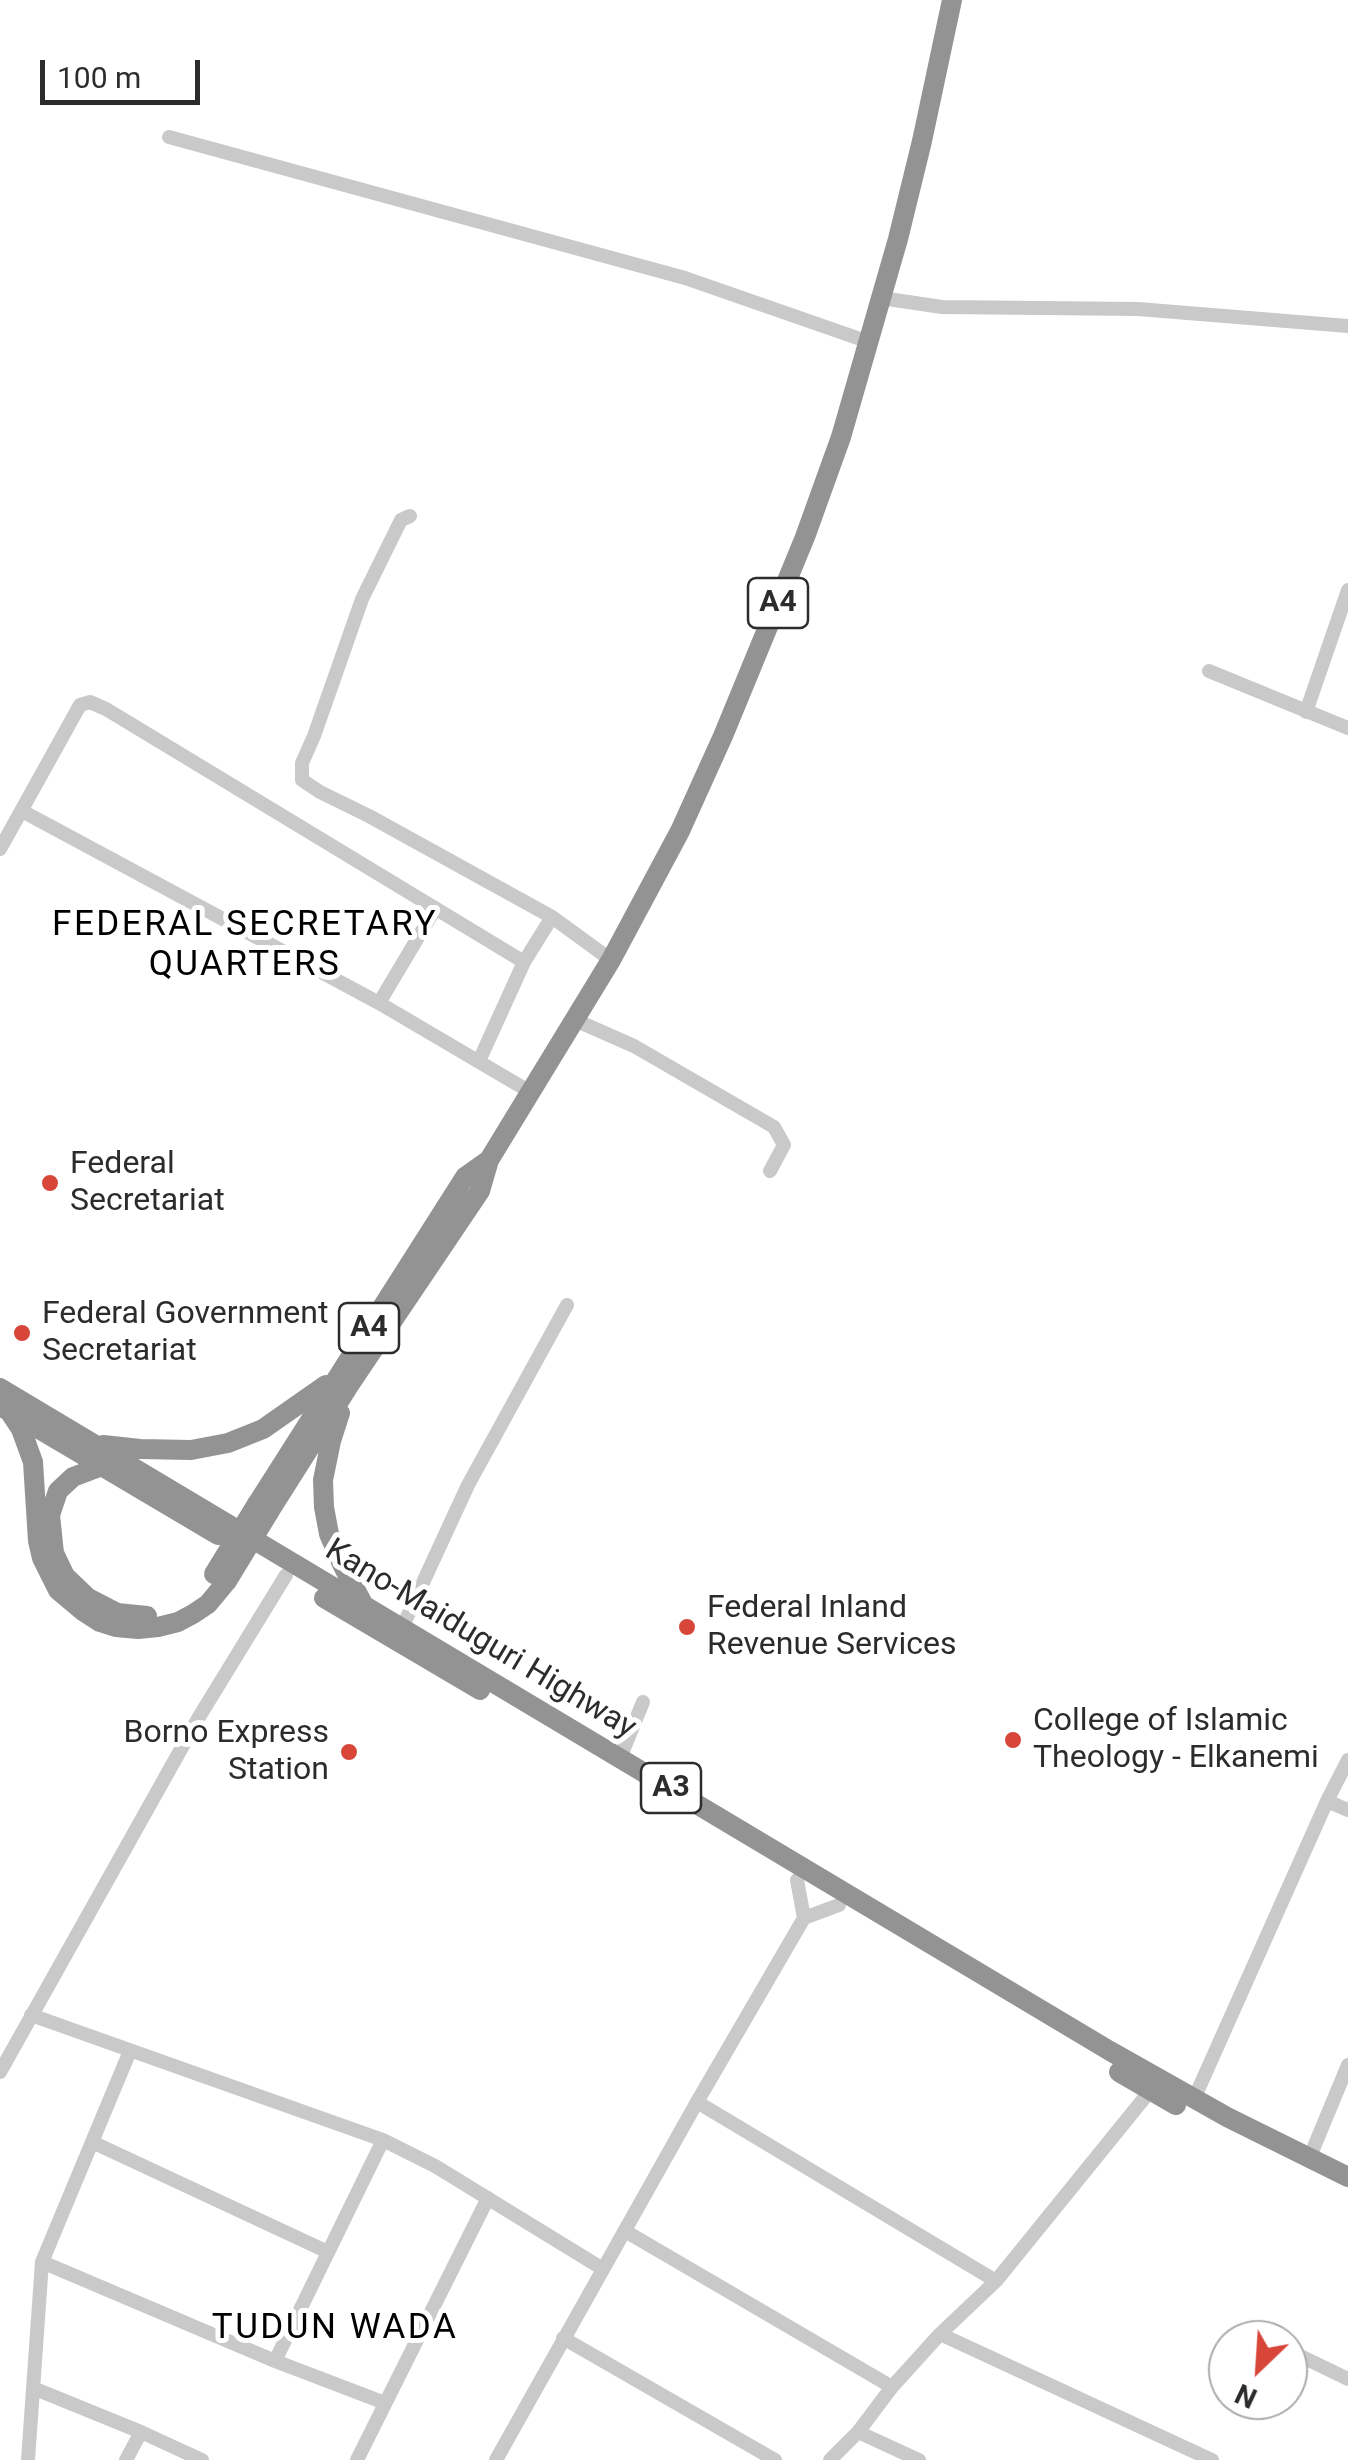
<!DOCTYPE html>
<style>
body{margin:0}
#map{position:relative;width:1348px;height:2460px;overflow:hidden;background:#fff;font-family:Roboto,sans-serif}
canvas{display:block}
.north{position:absolute;left:1208px;top:2320px;width:100px;height:100px;box-sizing:border-box;background:#fff;border:2px solid #ababab;border-radius:50%;rotate:205deg;font-size:28px;font-weight:700;line-height:40px;text-align:center;color:#2c2c2c}
.north::after{content:'';display:block;margin:auto;width:35px;height:45px;background:#d8463a;clip-path:polygon(50% 0,100% 100%,50% 72%,0 100%)}
.scale{position:absolute;left:40px;top:60px;width:160px;height:45px;box-sizing:border-box;border:5px solid #2c2c2c;border-top:0;padding-left:12px;font-size:30px;line-height:35px;white-space:nowrap;color:#2c2c2c;-webkit-text-stroke:8px #fff;paint-order:stroke}
</style>
<div id="map">
<canvas width="1348" height="2460"></canvas>
<div class="north">N</div>
<div class="scale">100 m</div>
</div>
<script>
const g = document.querySelector('canvas').getContext('2d');
g.lineJoin = 'round';
const toPath = rows => new Path2D(rows.map(r => 'M' + r).join(''));
function trace(path, color, width, dash) { g.strokeStyle = color; g.lineWidth = width; g.lineCap = dash ? 'butt' : 'round'; g.setLineDash(dash || []); g.stroke(path); }
function drawText(font, color, halo, rows, align = 'center') {
  g.font = font + ' Roboto,sans-serif'; g.lineWidth = 10; g.setLineDash([]); g.textBaseline = 'middle'; g.strokeStyle = halo; g.fillStyle = color; for (const [text, x, y, turn = 0] of rows) {
    g.save(); g.translate(x, y); g.rotate((+turn || 0) * Math.PI / 180); g.textAlign = isNaN(turn) ? turn : align; if (halo) g.strokeText(text, 0, 0); g.fillText(text, 0, 0); g.restore();
  }
}
trace(toPath([
 [169,137,685,278,869,342],
 [881,298,942,307,1138,309,1348,326],
 [410,516,401,520,362,599,314,736,302,763,302,780,320,792,369,816,552,917,611,960],
 [1209,671,1348,728],
 [1306,712,1348,590],
 [22,811,379,1003,532,1093],
 [0,849,80,705,90,702,106,709,524,962],
 [379,1003,435,909],
 [575,1020,634,1046,774,1127,784,1145,770,1171],
 [479,1061,524,962,552,917],
 [402,1628,468,1485,567,1305],
 [620,1758,643,1702],
 [1327,1801,1348,1810],
 [804,1918,839,1905],
 [31,2015,383,2140,435,2166,603,2269],
 [0,2072,199,1717,286,1575],
 [1194,2099,1327,1801,1348,1760],
 [697,2102,996,2281],
 [92,2142,328,2252],
 [1309,2159,1348,2065],
 [625,2231,892,2387],
 [42,2262,275,2361,385,2403],
 [940,2334,1212,2460],
 [563,2338,775,2460],
 [1288,2350,1348,2379],
 [275,2361,383,2140],
 [33,2388,141,2432,202,2460],
 [858,2432,919,2460],
 [28,2460,42,2262,130,2051],
 [126,2460,141,2432],
 [357,2460,488,2198],
 [496,2460,697,2102,804,1918,797,1880],
 [830,2460,858,2432,892,2387,940,2334,996,2281,1150,2091]
]), '#c9c9c9', 14);
trace(toPath([
 [0,1388,1110,2051,1227,2117,1348,2177],
 [0,1406,218,1535],
 [340,1413,331,1441,323,1480,324,1507,329,1534,342,1564,363,1604],
 [11,1414,21,1429,33,1462,38,1541,42,1558,58,1590,83,1611,100,1622,116,1627,138,1629,158,1627,178,1622,193,1614,208,1604,227,1581],
 [103,1445,140,1449,191,1450,228,1443,263,1429,326,1385],
 [102,1466,73,1477,58,1491,50,1515,54,1553,65,1576,88,1598,117,1613,147,1616],
 [257,1504,465,1177,489,1160],
 [269,1512,350,1384,480,1191,489,1160,611,960,680,831,723,736,805,537,841,437,898,239,922,141,952,0],
 [324,1598,480,1690],
 [1119,2072,1176,2105]
]), '#939393', 20);
trace(toPath([
 [214,1574,257,1504],
 [227,1581,269,1512]
]), '#939393', 20);
for (const [x, y, r, color] of [
 [50,1183,10,"#d8463a"],
 [22,1333,10,"#d8463a"],
 [687,1627,10,"#d8463a"],
 [1013,1740,10,"#d8463a"],
 [349,1752,10,"#d8463a"]
]) { const dot = new Path2D(); dot.arc(x, y, r, 0, 2 * Math.PI); g.fillStyle = color; g.fill(dot); trace(dot, '#fff', 4); }
for (const [x, y, w] of [
 [778,603,60],
 [369,1328,60],
 [671,1788,60]
]) { const box = new Path2D(); box.roundRect(x - w / 2, y - 25, w, 50, 8); g.fillStyle = '#fff'; g.fill(box); trace(box, '#2c2c2c', 2.5); }
drawText('bold 30px', '#2c2c2c', null, [
 ["A4",778,603],
 ["A4",369,1328],
 ["A3",671,1788]
]);
drawText('32px', '#2c2c2c', '#fff', [
 ["Federal",70,1165],
 ["Secretariat",70,1202],
 ["Federal Government",42,1315],
 ["Secretariat",42,1352],
 ["Federal Inland",707,1609],
 ["Revenue Services",707,1646],
 ["College of Islamic",1033,1722],
 ["Theology - Elkanemi",1033,1759],
 ["Borno Express",329,1734,"right"],
 ["Station",329,1771,"right"]
], 'left');
drawText('32px', '#2c2c2c', '#fff', [
 ["Kano-Maiduguri Highway",480,1640,31]
]);
g.letterSpacing = '2.5px';
drawText('35px', '#000', '#fff', [
 ["FEDERAL SECRETARY",245,926],
 ["QUARTERS",245,966],
 ["TUDUN WADA",335,2329]
]);
g.letterSpacing = '0px';
</script>
